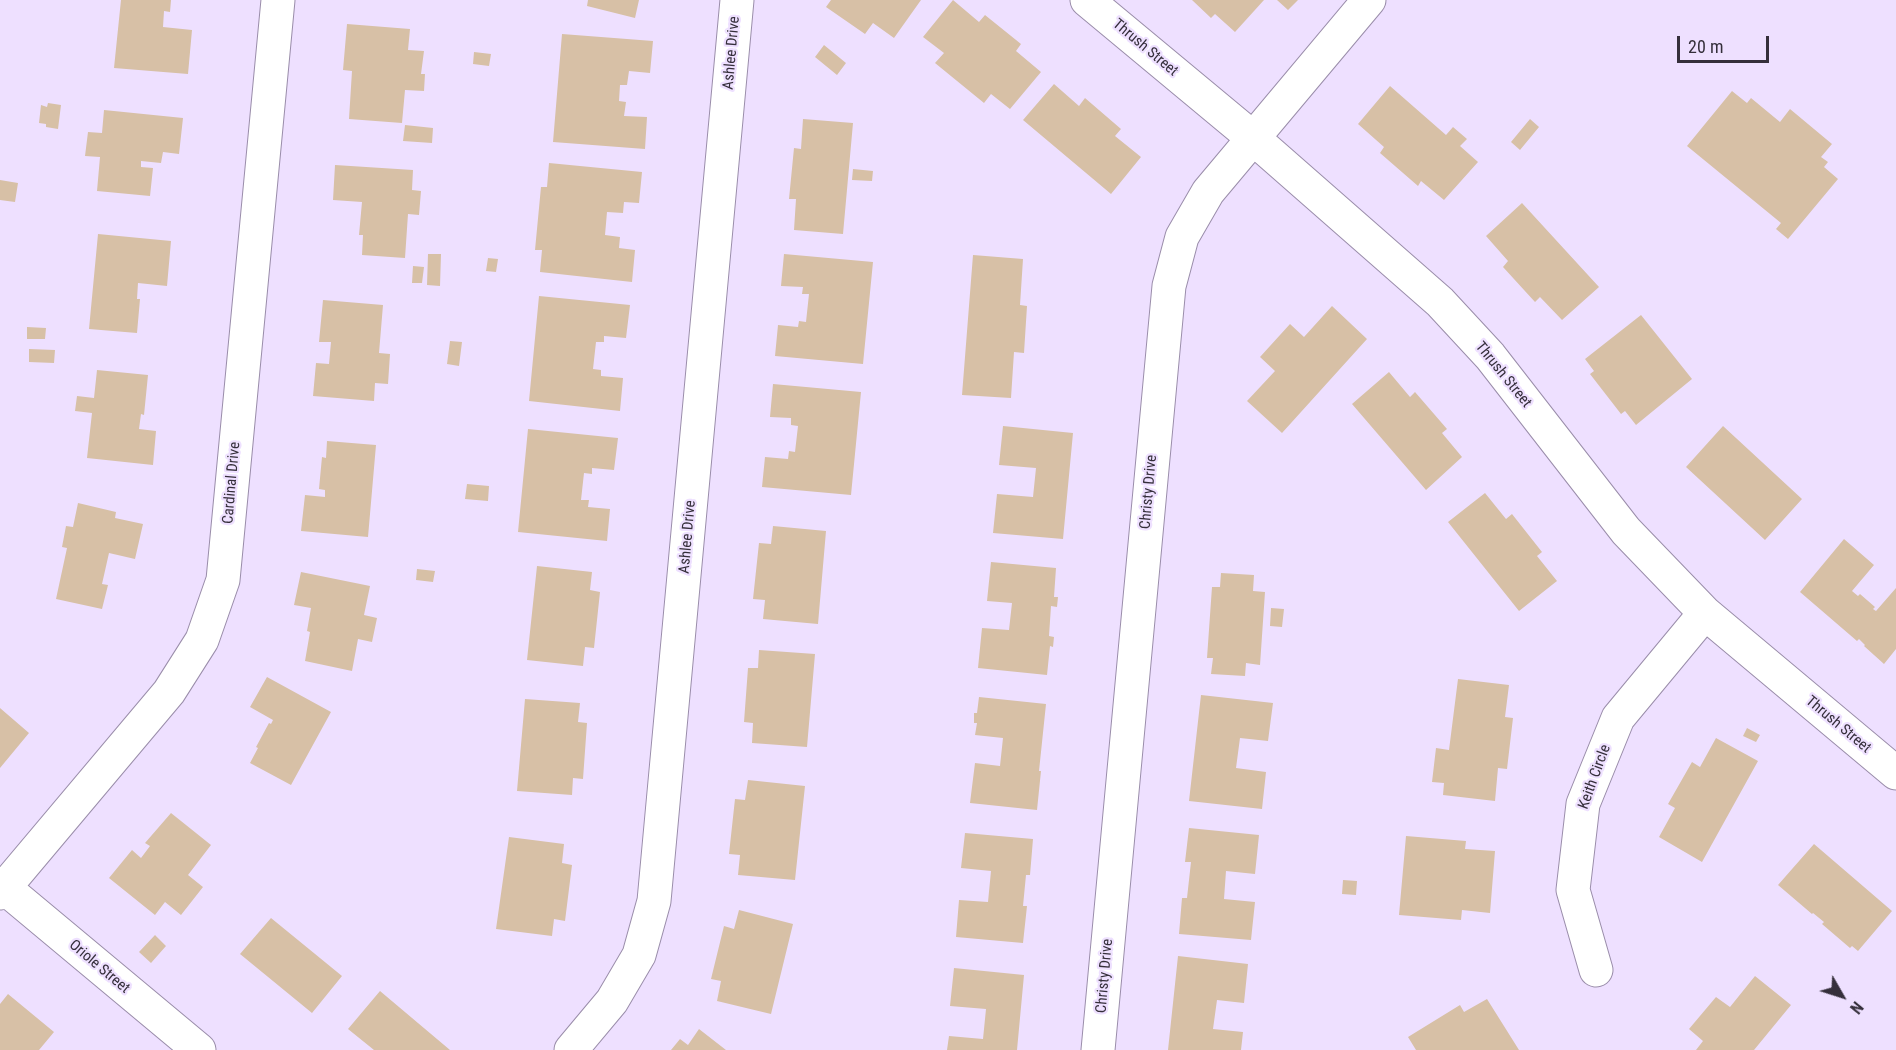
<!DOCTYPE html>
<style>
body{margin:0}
#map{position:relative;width:1896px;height:1050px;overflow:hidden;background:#eee0ff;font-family:"Roboto Condensed",sans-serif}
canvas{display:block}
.north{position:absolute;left:1812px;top:966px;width:60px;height:60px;-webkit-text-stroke:4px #eee0ff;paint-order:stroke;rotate:129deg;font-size:16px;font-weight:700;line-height:24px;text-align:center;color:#352f3b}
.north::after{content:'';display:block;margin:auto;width:21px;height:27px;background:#352f3b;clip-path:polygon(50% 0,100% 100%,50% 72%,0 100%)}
.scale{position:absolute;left:1677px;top:36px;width:92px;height:27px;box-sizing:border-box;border:3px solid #352f3b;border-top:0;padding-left:8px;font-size:18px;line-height:21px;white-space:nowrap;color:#352f3b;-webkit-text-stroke:4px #eee0ff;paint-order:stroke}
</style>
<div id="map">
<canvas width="1896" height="1050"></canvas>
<div class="north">N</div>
<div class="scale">20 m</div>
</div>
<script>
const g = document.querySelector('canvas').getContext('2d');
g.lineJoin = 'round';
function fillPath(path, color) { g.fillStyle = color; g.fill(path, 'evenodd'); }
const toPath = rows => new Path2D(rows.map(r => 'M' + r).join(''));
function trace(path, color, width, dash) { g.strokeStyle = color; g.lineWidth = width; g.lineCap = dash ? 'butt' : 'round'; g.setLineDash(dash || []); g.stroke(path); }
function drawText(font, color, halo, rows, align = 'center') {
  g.font = font + ' "Roboto Condensed",sans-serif'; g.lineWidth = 4.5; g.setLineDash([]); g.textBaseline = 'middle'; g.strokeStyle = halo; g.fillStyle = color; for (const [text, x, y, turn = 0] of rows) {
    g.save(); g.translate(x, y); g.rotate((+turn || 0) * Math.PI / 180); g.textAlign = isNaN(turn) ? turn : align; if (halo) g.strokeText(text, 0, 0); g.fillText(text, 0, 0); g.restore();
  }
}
fillPath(toPath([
 [121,0,171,0,170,12,164,11,163,27,192,30,188,74,114,68],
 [588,0,639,0,635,18,587,6],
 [831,0,921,0,894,38,873,23,865,34,826,7],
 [953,0,979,22,985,15,1021,44,1016,51,1041,72,1010,109,991,94,984,103,935,63,944,53,923,37],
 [1192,0,1264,0,1235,32,1215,14,1211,18],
 [1277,0,1298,0,1288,10],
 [347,24,410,29,408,50,424,51,421,74,425,74,424,91,405,90,402,123,349,119,352,71,343,70],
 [562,34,653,41,650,73,629,71,627,85,620,85,619,101,626,102,624,116,647,117,645,149,553,142],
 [824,45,846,63,837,75,815,57],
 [474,52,491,54,489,66,473,64],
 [1054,84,1079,106,1085,98,1121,129,1115,136,1141,157,1111,194,1023,120],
 [1390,86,1446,135,1453,127,1467,139,1460,146,1478,162,1444,200,1421,181,1418,186,1380,153,1384,147,1358,124],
 [1732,91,1747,103,1751,98,1780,122,1790,109,1832,144,1821,157,1828,162,1824,167,1838,179,1788,239,1776,229,1781,223,1687,146],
 [48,103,61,105,58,129,46,127,46,124,39,123,41,105,47,107],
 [104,110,183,118,179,154,163,152,161,163,141,161,141,167,153,168,150,196,97,191,100,157,85,156,88,132,102,133],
 [803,119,853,123,843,234,794,230,796,199,789,199,794,148,801,149],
 [1530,119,1539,127,1520,150,1511,142],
 [405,125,433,128,432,143,403,141],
 [549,163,642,172,639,203,624,202,623,213,607,212,605,235,620,237,619,248,635,250,632,282,540,272,542,250,535,250,541,187,547,187],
 [335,165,413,170,412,190,421,191,419,215,408,214,405,258,362,255,363,235,359,235,362,202,333,200],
 [853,169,873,171,872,181,852,180],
 [0,180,18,183,15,202,0,200],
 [1522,203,1599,287,1562,320,1540,297,1535,302,1503,267,1508,261,1486,236],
 [98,234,171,241,167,286,138,283,137,299,140,299,137,333,89,329],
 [428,254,441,254,440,286,427,285],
 [784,254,873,262,863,364,775,356,778,325,798,327,799,321,806,322,809,294,802,294,803,287,781,286],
 [973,255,1023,259,1020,305,1027,306,1024,353,1014,352,1011,398,962,395],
 [488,258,498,259,496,272,486,271],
 [413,266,424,267,422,283,412,283],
 [539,296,630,305,626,338,604,336,604,342,596,342,593,369,601,370,601,376,623,378,620,411,529,401],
 [323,300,383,305,379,353,390,354,388,384,375,383,374,401,313,396,316,363,329,364,331,342,319,342],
 [1332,306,1367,339,1282,433,1247,401,1275,371,1260,357,1290,324,1304,337],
 [1641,315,1692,379,1636,425,1625,411,1621,414,1590,374,1594,371,1585,359],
 [27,327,46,328,45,339,27,339],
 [450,341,462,342,459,366,447,364],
 [29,349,55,350,54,363,29,362],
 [97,370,148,375,144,415,141,414,139,429,156,431,153,465,87,458,92,413,75,411,77,396,94,398],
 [1389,372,1410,397,1415,392,1447,429,1442,433,1462,457,1426,490,1352,404],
 [773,384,861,392,851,495,762,487,765,457,788,459,789,451,795,452,798,426,791,425,791,418,770,417],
 [1003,426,1073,433,1063,539,993,533,997,494,1033,497,1036,468,999,465],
 [1723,426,1802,499,1765,540,1686,467],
 [528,429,618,438,614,470,592,468,592,474,584,473,581,500,589,500,588,507,610,509,607,541,518,532],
 [327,441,376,445,368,537,301,531,305,495,325,497,325,490,319,489,322,457,326,458],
 [467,484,489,486,488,501,465,499],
 [1485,493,1506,519,1512,514,1542,552,1537,556,1557,581,1519,611,1448,522],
 [78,503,116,512,115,518,143,524,135,559,109,553,102,584,108,585,102,609,56,599,67,548,62,547,66,526,73,527],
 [773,526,826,531,818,624,763,619,765,600,753,599,759,543,771,544],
 [1844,539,1874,565,1852,591,1858,596,1860,594,1875,607,1873,609,1876,611,1896,588,1896,649,1884,664,1864,646,1865,645,1859,639,1857,641,1800,592],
 [991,562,1056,568,1054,597,1058,597,1057,607,1051,606,1049,636,1054,637,1053,647,1050,646,1047,675,978,668,982,628,1009,630,1012,603,987,601],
 [537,566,592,572,590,590,600,592,594,648,585,647,583,666,527,660],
 [417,569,435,571,433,582,416,580],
 [301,572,370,586,364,615,377,618,372,642,358,639,352,671,305,661,310,632,307,631,311,608,294,605],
 [1221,573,1254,575,1253,591,1265,592,1260,665,1246,663,1245,676,1211,674,1213,658,1207,658,1212,587,1220,587],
 [1271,608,1284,609,1282,627,1270,626],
 [759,650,815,654,807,747,752,743,753,723,744,722,748,668,758,668],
 [267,677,331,712,291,785,250,763,258,748,256,747,269,723,271,724,273,720,250,707],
 [1458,679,1509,685,1505,717,1513,718,1507,769,1498,768,1495,801,1443,795,1444,783,1432,782,1436,748,1449,750],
 [1201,695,1273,703,1268,741,1240,738,1236,768,1266,772,1262,809,1189,801],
 [979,697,1046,704,1039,771,1041,771,1037,810,970,803,975,763,1000,766,1003,738,975,735,977,723,974,723,974,713,977,713],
 [525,699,580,703,578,722,587,723,583,779,573,778,572,795,517,791],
 [0,708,29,733,0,768],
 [1747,728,1760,735,1756,742,1743,736],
 [1716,738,1758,761,1702,862,1659,837,1675,808,1668,804,1692,762,1700,767],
 [748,780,805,786,795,880,738,875,740,855,729,854,735,799,745,800],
 [171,813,211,845,188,875,203,887,181,915,165,902,155,915,109,878,132,850,141,858,150,846,145,843],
 [1189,828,1259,835,1255,874,1226,871,1224,899,1255,902,1251,940,1179,934,1182,898,1187,898,1191,862,1185,862],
 [965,833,1033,839,1030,875,1026,875,1023,906,1027,906,1023,943,956,937,959,900,988,902,991,871,961,868],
 [1406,836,1466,841,1465,849,1495,851,1490,913,1462,910,1461,920,1399,915],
 [509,837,564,844,562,863,572,865,565,921,554,919,552,936,496,929],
 [1814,844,1892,911,1858,951,1852,946,1850,948,1822,924,1824,922,1813,913,1812,914,1778,885],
 [1343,880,1357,881,1356,895,1342,894],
 [739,910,793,924,771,1014,717,1001,721,981,711,979,724,926,734,929],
 [271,918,342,976,312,1013,240,954],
 [155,935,166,946,151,963,139,952],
 [1178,956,1248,964,1244,1003,1217,1000,1213,1029,1243,1032,1241,1050,1168,1050],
 [954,968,1024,975,1017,1050,947,1050,949,1036,983,1039,986,1009,950,1006],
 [1755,976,1791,1005,1754,1050,1696,1050,1703,1041,1689,1029,1716,997,1730,1007],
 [380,991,450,1050,374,1050,348,1029],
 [8,994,54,1032,39,1050,0,1050,0,1004],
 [1487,999,1519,1050,1416,1050,1408,1037,1460,1005,1464,1012],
 [699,1029,726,1050,671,1050,680,1039,688,1045]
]), '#d7c0a6');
const street = toPath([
 [1087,0,1253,138,1440,302,1490,356,1626,531,1705,613,1896,773],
 [0,884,199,1050],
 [0,893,169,692,202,640,223,580,278,0],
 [1596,970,1573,890,1583,804,1618,718,1705,613],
 [571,1050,612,1001,639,955,654,901,737,0],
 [1098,1050,1169,286,1182,237,1208,192,1369,0]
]);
trace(street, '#9a8daa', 35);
trace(street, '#fff', 33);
drawText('15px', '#352f3b', '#eee0ff', [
 ["Thrush Street",1145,48,40],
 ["Ashlee Drive",732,53,-85],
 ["Thrush Street",1503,375,51],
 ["Cardinal Drive",232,483,-85],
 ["Christy Drive",1149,492,-85],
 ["Ashlee Drive",688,537,-85],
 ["Thrush Street",1838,725,40],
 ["Keith Circle",1595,777,-70],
 ["Oriole Street",99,967,40],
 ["Christy Drive",1105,976,-85]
]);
</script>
